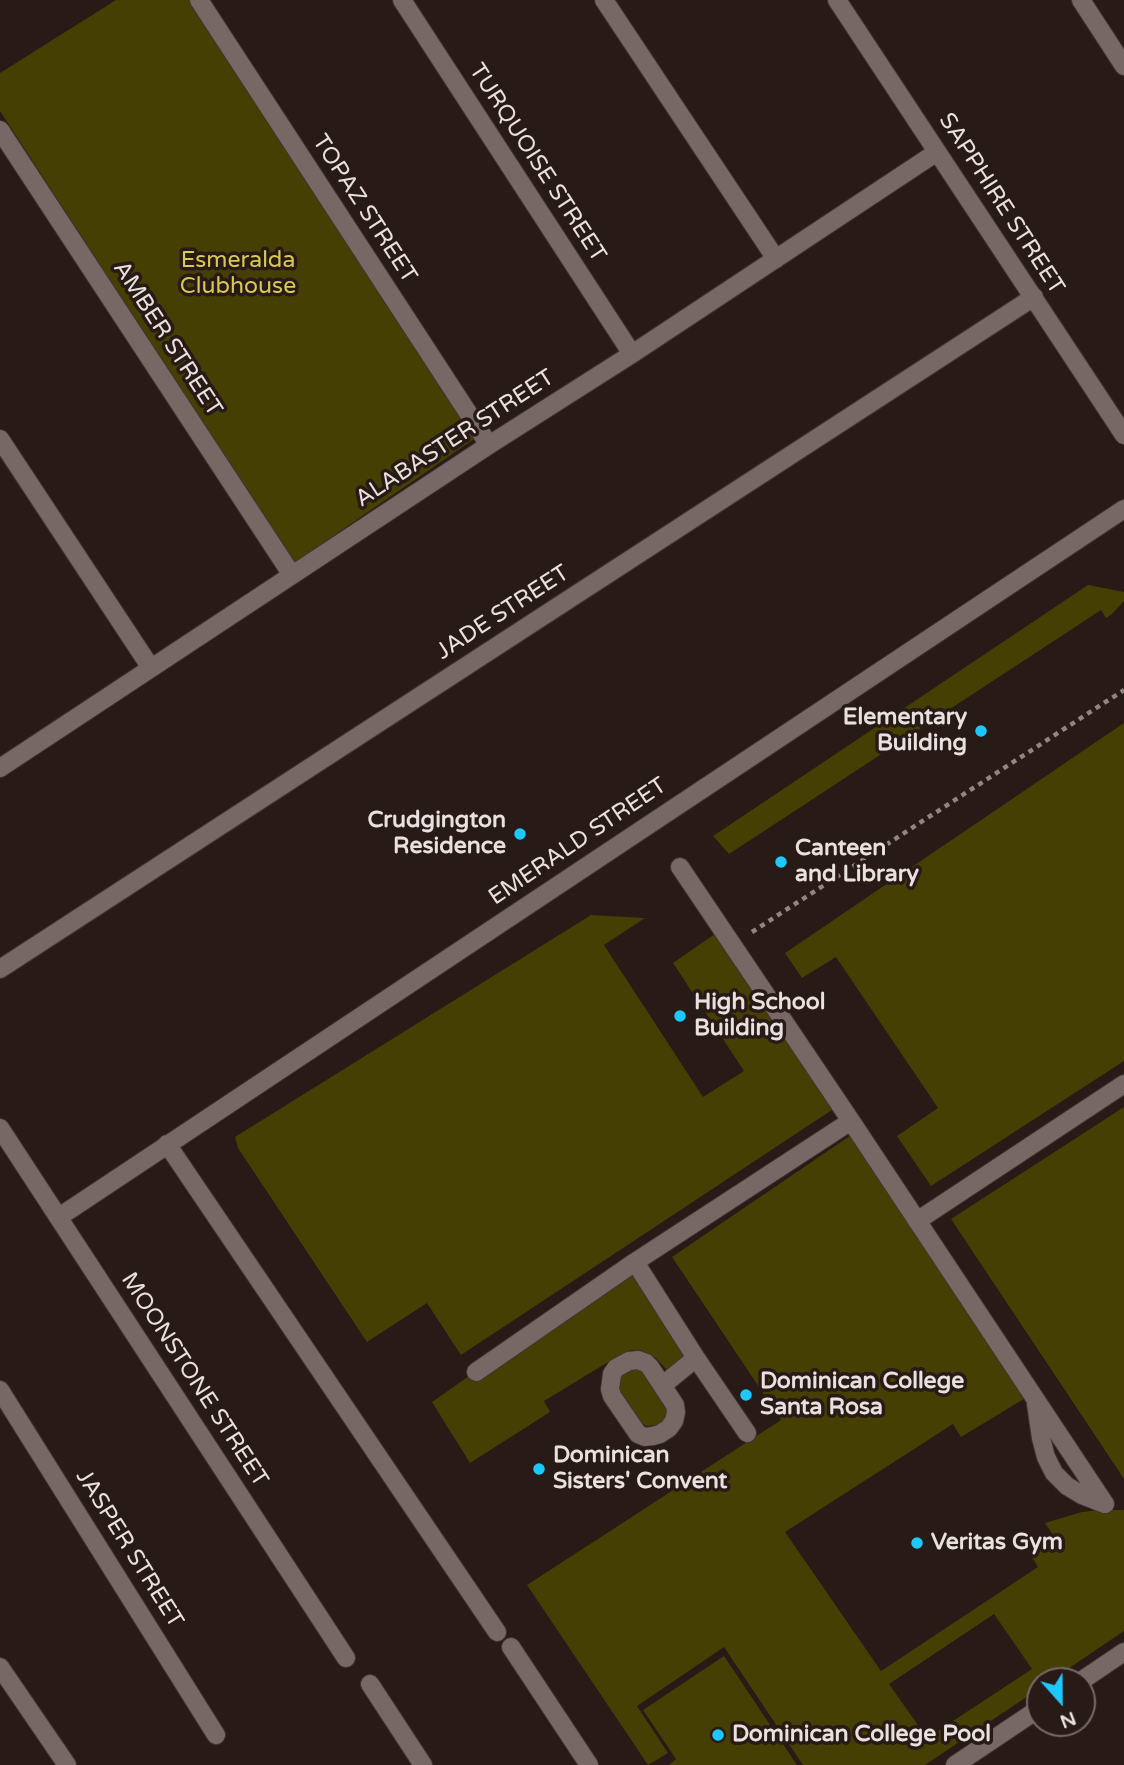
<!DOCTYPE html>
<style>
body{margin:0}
#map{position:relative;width:1124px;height:1765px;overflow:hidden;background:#271a17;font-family:"Varela Round",sans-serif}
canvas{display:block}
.north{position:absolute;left:1026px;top:1667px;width:70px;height:70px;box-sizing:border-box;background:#271a17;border:2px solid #756a67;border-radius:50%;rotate:159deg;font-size:19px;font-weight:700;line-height:28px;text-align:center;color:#e9e1de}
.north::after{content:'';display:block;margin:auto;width:24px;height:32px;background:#1dc9fc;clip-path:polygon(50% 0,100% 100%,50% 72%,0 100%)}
</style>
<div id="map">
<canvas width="1124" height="1765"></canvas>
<div class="north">N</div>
</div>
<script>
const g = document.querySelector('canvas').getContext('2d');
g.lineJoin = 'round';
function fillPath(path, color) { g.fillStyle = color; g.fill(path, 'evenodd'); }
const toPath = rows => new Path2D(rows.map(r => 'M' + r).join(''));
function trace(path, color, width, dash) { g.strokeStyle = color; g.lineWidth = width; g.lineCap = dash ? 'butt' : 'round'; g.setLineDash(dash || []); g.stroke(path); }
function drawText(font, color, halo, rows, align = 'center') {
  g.font = font + ' "Varela Round",sans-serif'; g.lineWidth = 7; g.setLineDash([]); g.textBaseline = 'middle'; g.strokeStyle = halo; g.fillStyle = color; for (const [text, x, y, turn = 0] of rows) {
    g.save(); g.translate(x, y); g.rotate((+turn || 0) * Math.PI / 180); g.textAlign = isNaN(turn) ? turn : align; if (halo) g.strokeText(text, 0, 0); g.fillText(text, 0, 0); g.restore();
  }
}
fillPath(toPath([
 [116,0,192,0,477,437,294,563,0,111,0,73],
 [1088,585,1124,592,1124,601,1111,615,1106,618,1101,610,729,854,713,836],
 [1124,723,1124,1061,931,1186,897,1136,938,1108,836,957,802,978,785,953],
 [591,915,645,918,604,945,703,1097,744,1071,673,963,725,927,841,1104,461,1355,427,1303,367,1342,238,1148,235,1137],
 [1124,1107,1124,1479,951,1219],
 [857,1131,1032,1394,961,1437,953,1424,785,1532,881,1671,1038,1567,1028,1551,1053,1535,1045,1523,1082,1512,1099,1510,1124,1510,1124,1631,1050,1681,1040,1681,1040,1688,925,1765,803,1765,724,1647,637,1706,668,1753,648,1765,527,1585,781,1420,672,1257],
 [994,1614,1032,1669,927,1738,889,1684],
 [638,1257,699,1348,667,1370,656,1358,640,1350,632,1350,618,1356,544,1401,550,1412,470,1463,432,1402],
 [635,1368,645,1373,666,1406,667,1415,663,1421,657,1425,646,1426,641,1422,619,1390,618,1379,622,1373],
 [724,1656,797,1765,669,1765,676,1759,643,1710]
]), '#463f03');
const minor = toPath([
 [199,0,489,445],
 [402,0,632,354],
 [604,0,776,259],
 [837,0,1124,435],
 [1081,0,1124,66],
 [0,130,292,575],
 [0,439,151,668],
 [0,768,489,445,632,354,937,152],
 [680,867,851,1121,1105,1504],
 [0,969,1034,297],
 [0,1128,346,1658],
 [167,1144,497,1632],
 [59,1217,1124,509],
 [917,1221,1124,1084],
 [635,1262,696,1358,747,1433],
 [638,1360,646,1363,650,1367,675,1405,676,1412,674,1421,669,1428,660,1434,653,1436,645,1437,638,1434,612,1396,610,1389,612,1374,616,1368,629,1361,638,1360],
 [476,1372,635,1262,851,1121],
 [663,1385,696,1358],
 [0,1390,216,1735],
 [1036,1404,1041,1438,1046,1457,1054,1473,1067,1486,1082,1495,1105,1504],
 [511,1647,589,1765],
 [0,1667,67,1765],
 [1081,1681,1124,1652],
 [370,1684,423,1765],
 [955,1765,1040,1708]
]);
trace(minor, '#3f3534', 20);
trace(toPath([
 [752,932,1124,690]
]), '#908582', 4.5, [5, 5]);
trace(minor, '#786865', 18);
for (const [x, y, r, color] of [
 [981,731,7,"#1dc9fc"],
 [520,834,7,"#1dc9fc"],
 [781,862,7,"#1dc9fc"],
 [680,1016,7,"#1dc9fc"],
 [746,1395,7,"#1dc9fc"],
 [539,1469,7,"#1dc9fc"],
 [917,1543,7,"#1dc9fc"],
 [718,1735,7,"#1dc9fc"]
]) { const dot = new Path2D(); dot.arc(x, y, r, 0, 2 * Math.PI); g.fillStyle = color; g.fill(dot); trace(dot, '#271a17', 2.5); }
drawText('23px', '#e9e1de', '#271a17', [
 ["TURQUOISE STREET",537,163,57],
 ["SAPPHIRE STREET",1001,204,57],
 ["TOPAZ STREET",364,209,57],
 ["AMBER STREET",167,339,57],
 ["ALABASTER STREET",455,439,-33],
 ["JADE STREET",503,613,-33],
 ["EMERALD STREET",578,842,-34],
 ["MOONSTONE STREET",194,1380,57],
 ["JASPER STREET",129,1549,58]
]);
drawText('23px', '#d9c950', '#271a17', [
 ["Esmeralda",238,261],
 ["Clubhouse",238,287]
]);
drawText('bold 23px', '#e9e1de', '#271a17', [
 ["Elementary",967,718,"right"],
 ["Building",967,744,"right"],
 ["Crudgington",506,821,"right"],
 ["Residence",506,847,"right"],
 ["Canteen",795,849],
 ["and Library",795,875],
 ["High School",694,1003],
 ["Building",694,1029],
 ["Dominican College",760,1382],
 ["Santa Rosa",760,1408],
 ["Dominican",553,1456],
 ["Sisters' Convent",553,1482],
 ["Veritas Gym",931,1543],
 ["Dominican College Pool",732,1735]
], 'left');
</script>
